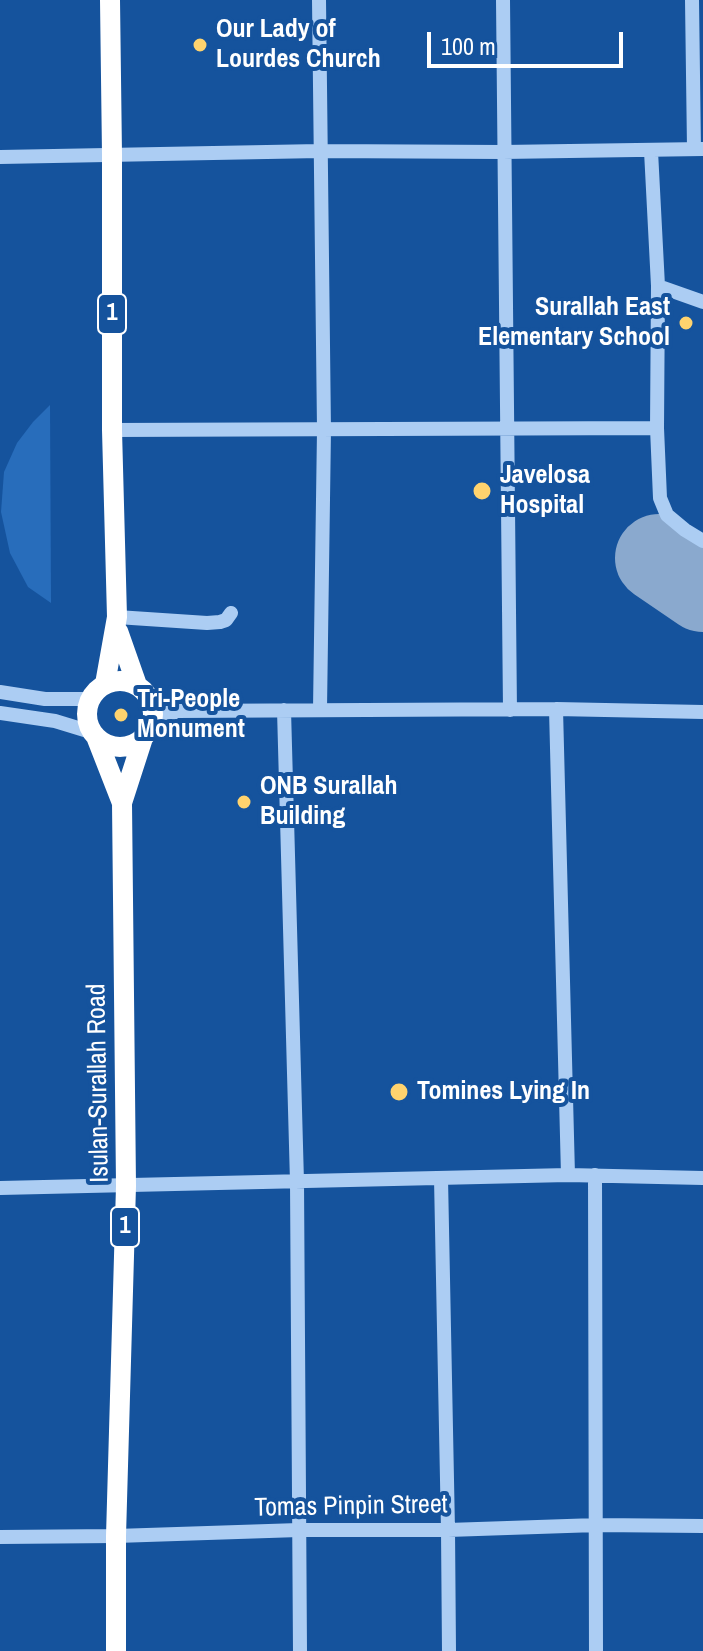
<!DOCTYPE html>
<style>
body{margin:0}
#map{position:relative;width:703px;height:1651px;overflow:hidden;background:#15539d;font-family:"Archivo Narrow",sans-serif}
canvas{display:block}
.scale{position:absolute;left:427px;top:32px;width:196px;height:36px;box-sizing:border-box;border:4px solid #fff;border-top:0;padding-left:10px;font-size:24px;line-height:28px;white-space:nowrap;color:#fff;-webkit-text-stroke:6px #15539d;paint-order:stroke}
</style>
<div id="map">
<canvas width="703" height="1651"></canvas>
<div class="scale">100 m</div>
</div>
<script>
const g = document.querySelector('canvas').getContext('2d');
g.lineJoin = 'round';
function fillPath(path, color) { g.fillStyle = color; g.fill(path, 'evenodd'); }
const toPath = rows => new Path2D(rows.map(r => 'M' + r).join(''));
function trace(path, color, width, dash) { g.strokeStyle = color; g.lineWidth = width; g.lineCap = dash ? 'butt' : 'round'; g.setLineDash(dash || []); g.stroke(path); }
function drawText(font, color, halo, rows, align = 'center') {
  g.font = font + ' "Archivo Narrow",sans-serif'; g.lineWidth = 8; g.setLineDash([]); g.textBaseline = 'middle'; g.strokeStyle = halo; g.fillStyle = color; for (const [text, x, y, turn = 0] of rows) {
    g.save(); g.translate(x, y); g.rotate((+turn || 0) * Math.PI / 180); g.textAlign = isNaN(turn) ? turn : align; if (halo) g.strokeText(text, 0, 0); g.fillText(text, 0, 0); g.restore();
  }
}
fillPath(toPath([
 [50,405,51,603,28,587,10,553,1,512,4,472,17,443,33,422]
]), '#286dbb');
trace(toPath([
 [659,558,703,588]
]), '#8aa9ce', 88);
trace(toPath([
 [319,0,324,430,320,709],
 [503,0,510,710],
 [692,0,694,149],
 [651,151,658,286,657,428,660,498,667,515,685,530,703,541],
 [0,157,320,151,503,152,703,149],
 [658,286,703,302],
 [112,430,657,428],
 [117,617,207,623,220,622,226,620,231,613],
 [0,692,45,699,90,699],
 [151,700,176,711,556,709,703,712],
 [556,709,568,1175],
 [284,710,297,1182,300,1651],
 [0,713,55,721,91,732],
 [149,730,176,711],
 [595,1175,596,1651],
 [441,1178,448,1530,449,1651],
 [0,1188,568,1175,703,1178],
 [0,1537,116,1536,299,1530,448,1530,597,1525,703,1526]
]), '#accdf3', 14);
trace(toPath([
 [118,631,137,685],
 '87 714a33 33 0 1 1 66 0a33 33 0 1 1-66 0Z',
 [105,684,117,617,112,430,112,155,110,0],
 [97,739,122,803],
 [116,1651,116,1536,126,1186,122,803,143,738]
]), '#fff', 20);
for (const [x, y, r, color] of [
 [200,45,8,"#ffd36e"],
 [686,323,8,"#ffd36e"],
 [482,491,10,"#ffd36e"],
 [121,715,8,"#ffd36e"],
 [244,802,8,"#ffd36e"],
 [399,1092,10,"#ffd36e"]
]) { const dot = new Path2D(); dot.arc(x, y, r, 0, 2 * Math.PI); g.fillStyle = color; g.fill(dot); trace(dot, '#15539d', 3); }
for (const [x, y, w] of [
 [112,314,28],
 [125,1227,28]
]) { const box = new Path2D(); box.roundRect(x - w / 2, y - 20, w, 40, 6); g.fillStyle = '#15539d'; g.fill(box); trace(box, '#fff', 2); }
drawText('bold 24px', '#fff', null, [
 ["1",112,314],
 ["1",125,1227]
]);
drawText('bold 26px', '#fff', '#15539d', [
 ["Our Lady of",216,30],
 ["Lourdes Church",216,60],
 ["Surallah East",670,308,"right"],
 ["Elementary School",670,338,"right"],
 ["Javelosa",500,476],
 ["Hospital",500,506],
 ["Tri-People",137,700],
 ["Monument",137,730],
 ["ONB Surallah",260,787],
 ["Building",260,817],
 ["Tomines Lying In",417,1092]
], 'left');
drawText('26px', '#fff', '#15539d', [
 ["Isulan-Surallah Road",99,1083,-91],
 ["Tomas Pinpin Street",351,1507,-1]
]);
</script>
